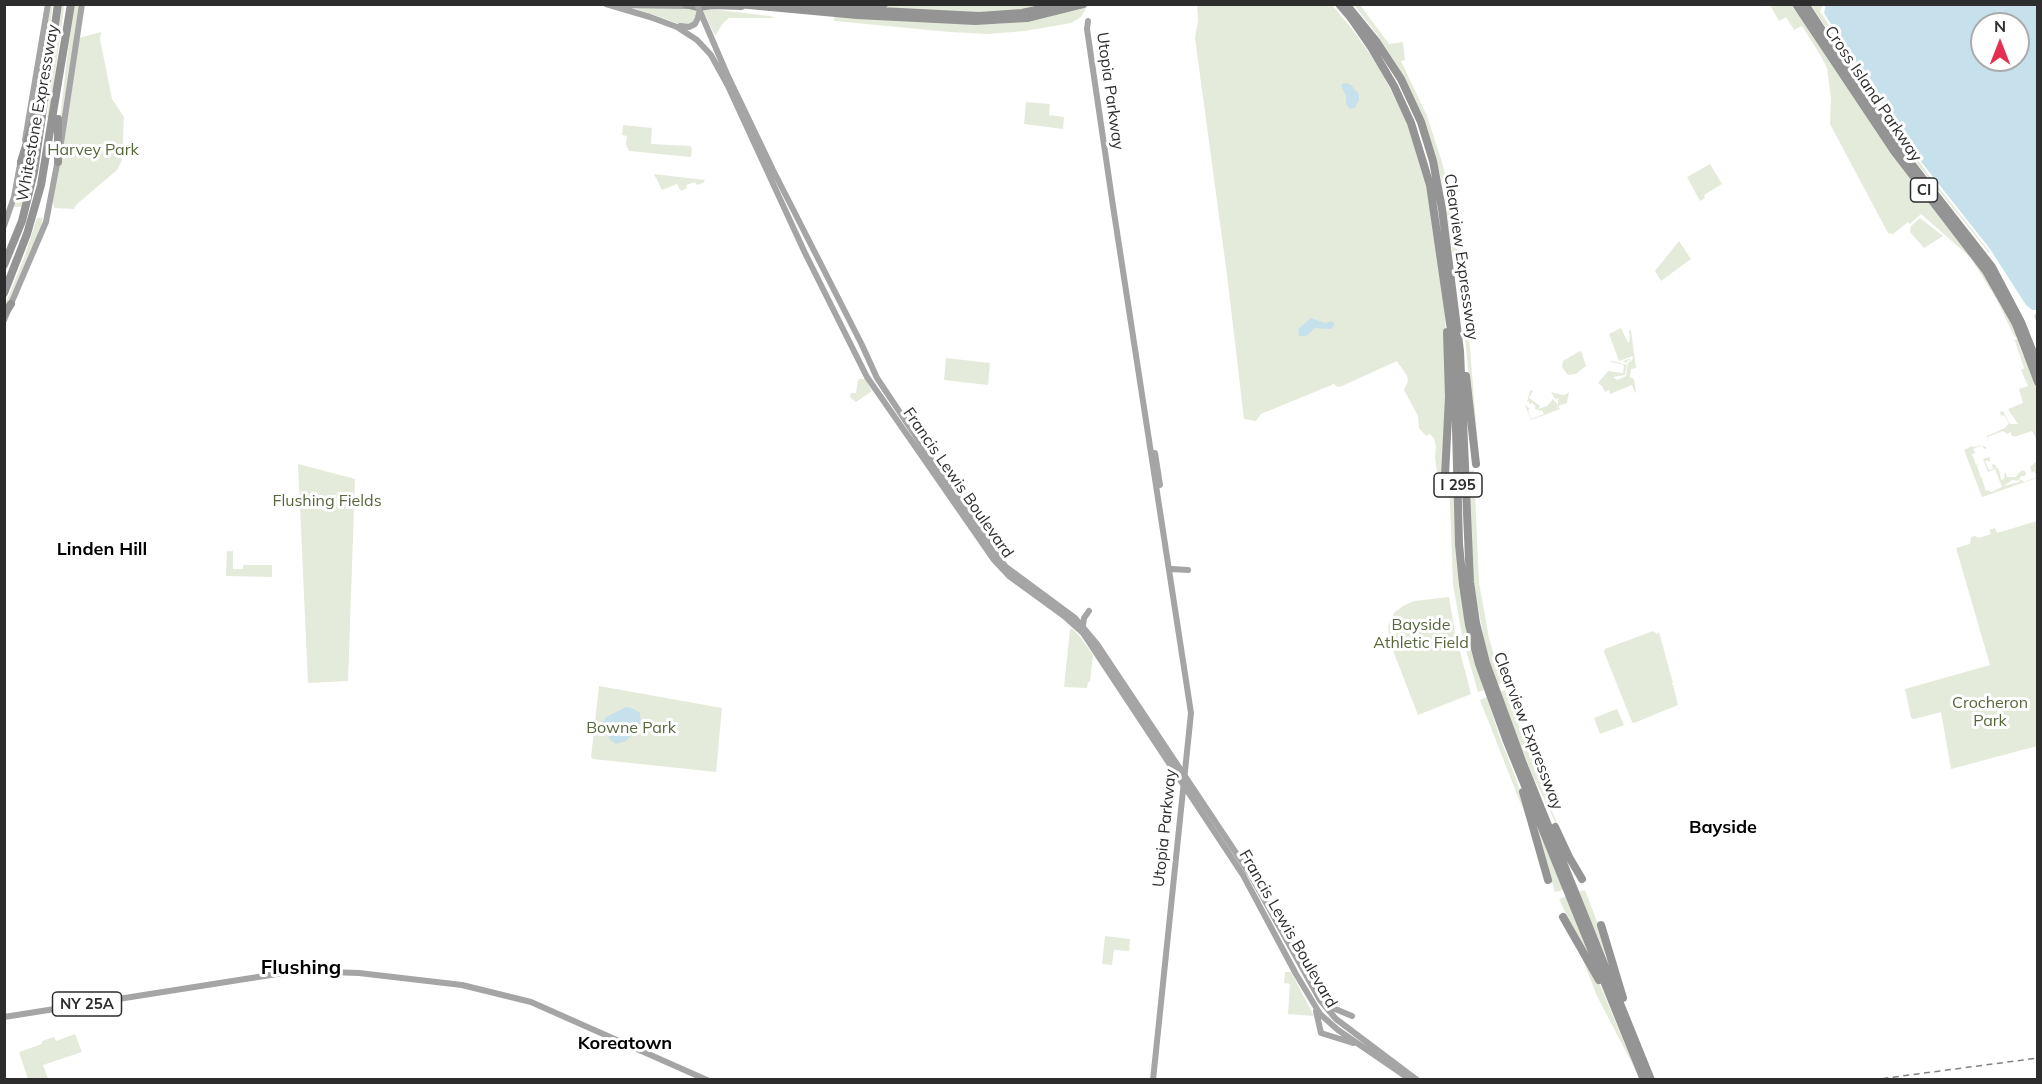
<!DOCTYPE html>
<style>
body{margin:0}
#map{position:relative;width:2042px;height:1084px;overflow:hidden;background:#fff;font-family:Mulish,sans-serif}
canvas{display:block}
.frame{position:absolute;inset:0;border:6px solid #2d2d2d;pointer-events:none}
.north{position:absolute;left:1970px;top:12px;width:60px;height:60px;box-sizing:border-box;background:#fff;border:2px solid #ababab;border-radius:50%;rotate:0deg;font-size:16px;font-weight:700;line-height:24px;text-align:center;color:#2d2d2d}
.north::after{content:'';display:block;margin:auto;width:21px;height:27px;background:#e42f52;clip-path:polygon(50% 0,100% 100%,50% 72%,0 100%)}
</style>
<div id="map">
<canvas width="2042" height="1084"></canvas>
<div class="frame"></div>
<div class="north">N</div>
</div>
<script>
const g = document.querySelector('canvas').getContext('2d');
g.lineJoin = 'round';
function fillPath(path, color) { g.fillStyle = color; g.fill(path, 'evenodd'); }
const toPath = rows => new Path2D(rows.map(r => 'M' + r).join(''));
function trace(path, color, width, dash) { g.strokeStyle = color; g.lineWidth = width; g.lineCap = dash ? 'butt' : 'round'; g.setLineDash(dash || []); g.stroke(path); }
function drawText(font, color, halo, rows, align = 'center') {
  g.font = font + ' Mulish,sans-serif'; g.lineWidth = 6; g.setLineDash([]); g.textBaseline = 'middle'; g.strokeStyle = halo; g.fillStyle = color; for (const [text, x, y, turn = 0] of rows) {
    g.save(); g.translate(x, y); g.rotate((+turn || 0) * Math.PI / 180); g.textAlign = isNaN(turn) ? turn : align; if (halo) g.strokeText(text, 0, 0); g.fillText(text, 0, 0); g.restore();
  }
}
fillPath(toPath([
 [906,4,992,5,1054,5,993,13,864,7],
 [51,5,53,5,39,96,33,115,32,112],
 [62,5,64,5,64,8,49,118,47,118],
 [73,5,81,5,63,119,60,119],
 [1088,5,1081,17,1071,23,1025,31,988,34,950,32,834,21,834,16,998,24,1026,21],
 [1197,5,1332,5,1352,29,1378,65,1407,122,1426,182,1432,213,1445,314,1446,337,1448,390,1442,472,1437,473,1435,457,1436,446,1434,439,1430,434,1426,436,1419,428,1418,416,1404,390,1408,381,1407,376,1397,361,1342,386,1338,387,1334,384,1261,414,1256,421,1244,419,1227,275,1195,38,1198,20],
 [1354,5,1360,5,1389,44,1403,42,1405,60,1401,61,1427,116,1441,159,1447,182,1467,313,1479,457,1476,455,1463,316,1444,200,1446,197,1436,160,1423,120,1404,77,1376,33],
 [1770,5,1791,5,1803,20,1905,172,1993,285,2019,335,2015,337,2013,334,1997,300,1970,257,1921,214,1910,224,1908,222,1893,234,1888,233,1830,124,1831,98,1827,68,1821,56,1802,26,1794,30,1786,17,1779,21],
 [1811,5,1823,5,1820,11,1873,95,1928,174,1990,252,1989,253,1915,161],
 [631,7,694,8,697,13,694,23,685,26],
 [702,8,770,16,775,18,729,18,723,23,715,36],
 [101,32,100,39,112,99,124,117,122,160,117,170,76,205,74,209,54,208,53,201,79,38],
 [1026,102,1050,104,1049,115,1064,117,1063,129,1024,124],
 [623,125,652,128,651,144,690,146,692,148,691,157,629,151,626,144,627,136,622,135],
 [34,127,36,127,33,151,23,202,21,207,14,207,24,158],
 [1710,164,1722,184,1704,195,1705,198,1700,201,1687,177],
 [654,174,705,180,703,183,697,185,695,182,686,185,687,188,681,191,677,184,662,190],
 [37,218,43,218,41,226,7,305,5,305,24,258],
 [1920,218,1943,236,1924,248,1910,232,1911,226],
 [1679,241,1691,259,1661,281,1655,271],
 [1621,328,1628,343,1630,340,1629,330,1631,331,1636,368,1631,369,1630,377,1634,379,1636,392,1635,393,1632,385,1610,394,1609,390,1605,392,1602,386,1598,383,1608,371,1623,373,1624,365,1610,362,1611,361,1627,365,1625,375,1613,377,1617,380,1626,376,1628,363,1631,361,1628,360,1627,363,1623,361,1629,359,1632,361,1633,356,1619,361,1609,334],
 [2017,339,2023,356,2026,356,2037,390,2037,440,2032,431,2014,437,2011,435,2011,432,2007,434,2003,431,1988,437,1988,440,1986,433,1987,436,2005,428,2009,423,2004,415,2001,416,2000,412,2003,411,2010,424,2018,424,2008,409,2023,403,2019,389,2028,386,2021,370,2024,368,2015,341,2012,341],
 [1580,351,1582,353,1586,366,1576,374,1568,375,1562,367,1563,361],
 [946,358,990,363,988,385,944,380],
 [858,379,865,379,872,391,856,402,850,397,851,393,856,393],
 [1533,379,1533,391,1529,398,1540,406,1538,409,1547,406,1553,399,1558,405,1558,397,1556,400,1551,392,1563,395,1567,394,1569,391,1567,403,1558,406,1560,409,1531,420,1525,405,1530,409,1528,410,1531,419,1544,414,1542,410,1540,411,1534,408,1536,407,1532,403,1529,404,1529,401,1527,402,1530,391,1533,390],
 [1980,445,1982,445,1987,448,1984,449,1982,445,1973,449,1975,453,1972,454,1976,465,1979,464,1977,466,1981,478,1983,477,1982,479,1986,491,1989,490,1991,492,2002,487,1995,469,1988,472,1983,459,1990,457,1990,462,1988,460,1985,461,1989,470,1993,469,1992,465,1994,464,1999,470,2001,480,2004,479,2005,471,2007,477,2015,477,2022,470,2026,472,2025,476,2021,476,2018,481,2012,480,2004,486,2019,482,2020,479,2024,482,2037,477,2034,471,2032,473,2030,467,2037,461,2037,478,1982,497,1964,450,1972,446,1974,447],
 [298,464,355,479,348,681,308,683],
 [1474,470,1479,583,1489,638,1502,683,1497,685,1487,654,1472,577,1467,472],
 [1455,477,1456,542,1459,588,1472,653,1484,690,1478,692,1462,636,1453,584,1449,480],
 [2037,521,2037,746,1951,769,1941,712,1914,719,1911,718,1905,689,1990,665,1956,548,1970,544,1971,537,1975,536,1979,538,1991,534,1989,530,1995,528,1997,533],
 [227,551,233,551,233,569,243,569,243,565,272,565,272,577,226,576],
 [1449,597,1455,632,1471,694,1418,715,1390,643,1388,626,1394,613,1403,606,1414,601],
 [1070,629,1073,629,1081,638,1093,655,1090,682,1088,682,1087,688,1064,687],
 [1653,631,1657,634,1659,632,1673,683,1671,684,1673,685,1678,705,1634,723,1632,722,1604,652,1605,649],
 [599,686,722,708,716,772,593,759,591,757],
 [1505,690,1565,844,1564,844,1549,808,1533,777,1500,692],
 [1487,697,1499,735,1519,787,1537,845,1480,700],
 [1617,709,1624,725,1600,734,1594,718],
 [1527,801,1564,889,1562,890,1555,892],
 [1585,890,1599,927,1613,972,1578,892],
 [1567,896,1593,965,1574,931,1559,899],
 [1105,936,1130,939,1129,951,1114,950,1112,965,1102,964],
 [1577,945,1601,987,1636,1071,1597,996],
 [1285,972,1291,972,1314,1016,1288,1014,1290,984,1284,983],
 [75,1034,82,1052,43,1065,48,1079,28,1079,19,1052,42,1044,42,1041,54,1037,56,1041]
]), '#e5ebda');
fillPath(toPath([
 [1826,4,2037,5,2037,323,2034,316,2037,312,2036,310,2032,310,2026,305,1990,249,1915,154,1891,119,1824,13],
 [1982,24,2018,24,2018,60,1982,60],
 [1343,83,1350,84,1359,94,1359,100,1355,108,1350,109,1346,104,1346,96,1341,86],
 [1311,318,1325,323,1332,321,1335,325,1331,329,1315,328,1306,336,1299,336,1298,329],
 [626,707,634,709,640,713,641,725,626,741,616,744,610,740,603,722,606,717]
]), '#c6e1eb');
trace(toPath([
 [606,4,650,17,677,27,697,40,711,55,728,86,805,253,867,377,994,560,1009,576,1064,616,1083,633,1243,875,1296,974,1320,1014,1338,1030,1411,1080],
 [616,5,690,6],
 [699,9,727,74,773,170,862,345,877,378,923,447,994,551,1006,567,1075,618,1097,644,1250,874,1320,1000,1336,1019,1417,1080],
 [1088,21,1087,29,1113,206,1191,713,1153,1080],
 [680,26,689,27,695,24,698,18,700,9],
 [25,140,48,4],
 [61,143,82,4],
 [4,226,14,197,21,159],
 [4,320,46,222,58,159],
 [1155,453,1160,485],
 [1172,569,1188,570],
 [1083,626,1084,618,1089,611],
 [1328,1006,1352,1016],
 [1316,1011,1321,1033,1353,1043],
 [4,1017,296,971,359,973,462,985,531,1002,707,1080]
]), '#a5a5a5', 6);
trace(toPath([
 [686,4,698,7,712,5,741,6],
 [738,4,857,15,975,21,1027,18,1083,4],
 [795,4,881,11,979,16,1022,13,1064,4],
 [1339,4,1351,18,1371,47,1394,86,1411,123,1430,185,1454,351,1459,544,1463,585,1469,625,1479,664,1506,739,1644,1080],
 [1346,4,1376,41,1401,79,1421,122,1433,161,1442,209,1460,351,1470,582,1476,623,1486,663,1522,761,1651,1080],
 [1796,4,1894,151,1986,271,2016,324,2038,382],
 [1805,4,1899,148,1992,267,2021,322,2038,365],
 [862,6,884,4],
 [21,162,41,97],
 [58,162,58,119],
 [4,265,22,221,34,172,58,4],
 [4,293,27,234,41,185,71,4],
 [4,314,11,304],
 [1466,376,1476,464],
 [1445,476,1449,397,1447,332],
 [1523,792,1548,880],
 [1555,827,1569,857,1582,879],
 [1563,917,1599,980],
 [1601,925,1623,998]
]), '#949494', 8);
trace(toPath([
 [1872,1080,2038,1058]
]), '#828282', 1.5, [6, 4.5]);
trace(toPath([
 [697,4,699,9]
]), '#a5a5a5', 6);
for (const [x, y, w] of [
 [1924,190,27],
 [1458,485,48],
 [87,1004,69]
]) { const box = new Path2D(); box.roundRect(x - w / 2, y - 12, w, 24, 4.5); g.fillStyle = '#fff'; g.fill(box); trace(box, '#2d2d2d', 1.5); }
drawText('bold 15px', '#2d2d2d', null, [
 ["CI",1924,190],
 ["I 295",1458,485],
 ["NY 25A",87,1004]
]);
drawText('16px', '#2d2d2d', '#fff', [
 ["Utopia Parkway",1110,91,82],
 ["Cross Island Parkway",1873,94,56],
 ["Whitestone Expressway",38,113,-80],
 ["Clearview Expressway",1461,257,82],
 ["Francis Lewis Boulevard",958,483,55],
 ["Clearview Expressway",1528,731,69],
 ["Utopia Parkway",1165,828,-84],
 ["Francis Lewis Boulevard",1288,929,60]
]);
drawText('16px', '#56683b', '#fff', [
 ["Harvey Park",93,150],
 ["Flushing Fields",327,501],
 ["Bayside",1421,625],
 ["Athletic Field",1421,643],
 ["Crocheron",1990,703],
 ["Park",1990,721],
 ["Bowne Park",631,728]
]);
drawText('bold 18px', '#000', '#fff', [
 ["Linden Hill",102,550],
 ["Bayside",1723,828],
 ["Koreatown",625,1044]
]);
drawText('bold 20px', '#000', '#fff', [
 ["Flushing",301,968]
]);
</script>
